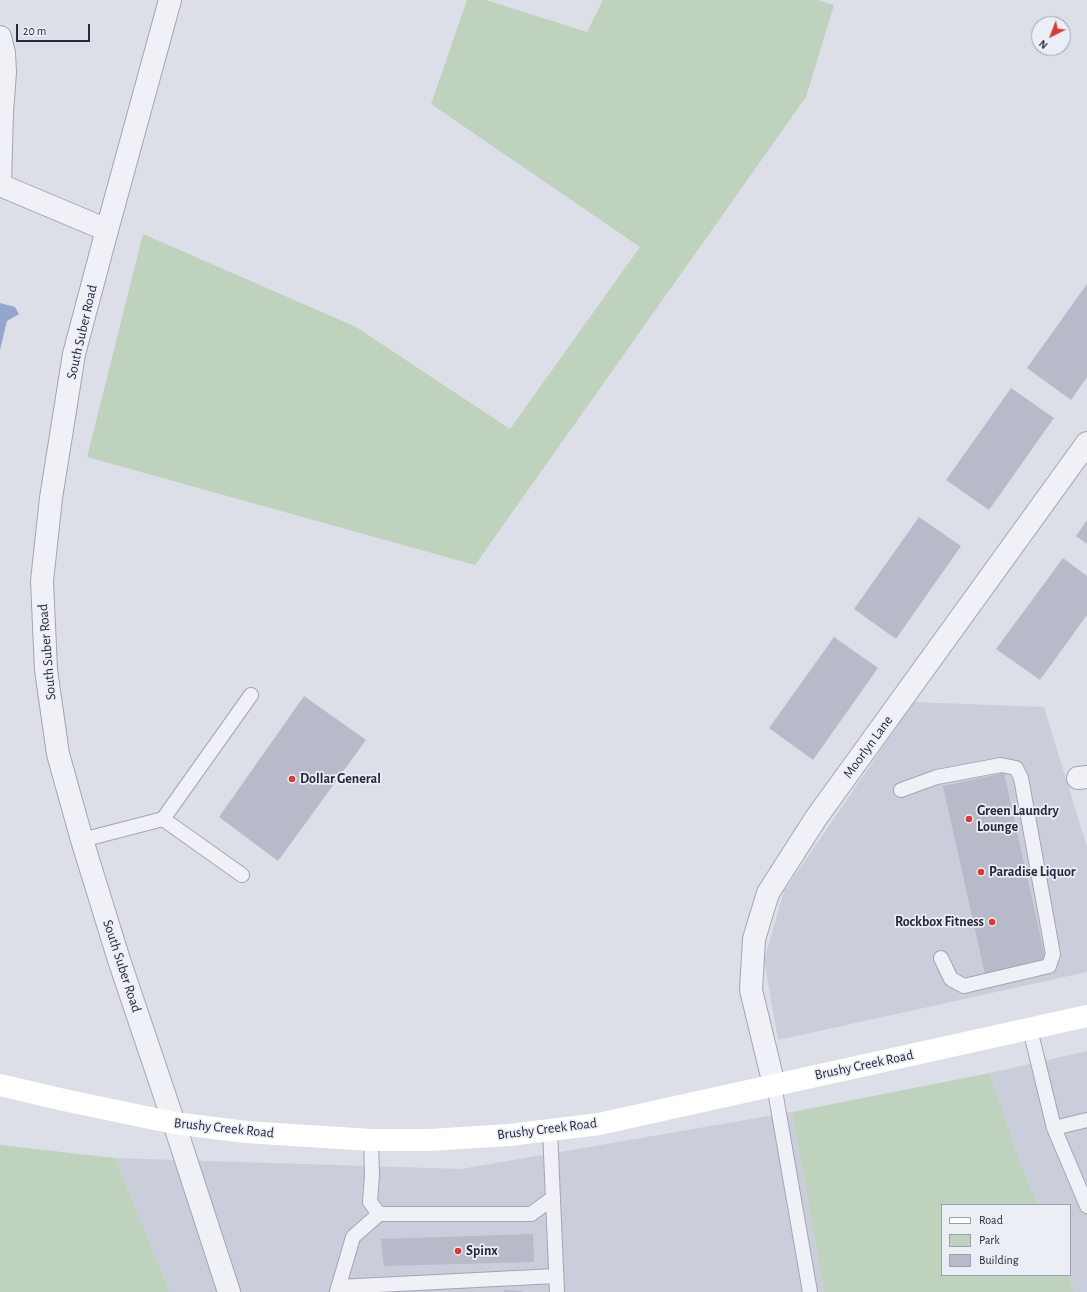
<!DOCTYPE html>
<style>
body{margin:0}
#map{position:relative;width:1087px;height:1292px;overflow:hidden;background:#dddfe8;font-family:"Alegreya Sans",sans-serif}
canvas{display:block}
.legend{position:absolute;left:941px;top:1204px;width:130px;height:72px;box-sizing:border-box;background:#eceef5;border:1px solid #9ca0ac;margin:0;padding:5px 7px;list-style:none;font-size:12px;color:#252a3f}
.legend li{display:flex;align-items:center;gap:8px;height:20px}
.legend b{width:20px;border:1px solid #9ca0ac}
.north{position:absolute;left:1031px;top:16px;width:40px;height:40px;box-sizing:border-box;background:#eceef5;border:1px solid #9ca0ac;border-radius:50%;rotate:222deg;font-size:11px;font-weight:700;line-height:16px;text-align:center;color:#252a3f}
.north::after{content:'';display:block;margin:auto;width:14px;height:18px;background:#d83a37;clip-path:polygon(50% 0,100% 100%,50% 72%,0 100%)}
.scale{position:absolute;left:16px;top:24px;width:74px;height:18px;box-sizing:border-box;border:2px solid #252a3f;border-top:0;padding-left:5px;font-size:12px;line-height:14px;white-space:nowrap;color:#252a3f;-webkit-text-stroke:3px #eceef5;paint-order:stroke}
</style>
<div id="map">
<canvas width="1087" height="1292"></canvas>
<ul class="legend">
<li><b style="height:5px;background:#fff"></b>Road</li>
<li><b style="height:11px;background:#bfd2bd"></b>Park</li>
<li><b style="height:11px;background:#b7bac8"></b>Building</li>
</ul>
<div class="north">N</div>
<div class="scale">20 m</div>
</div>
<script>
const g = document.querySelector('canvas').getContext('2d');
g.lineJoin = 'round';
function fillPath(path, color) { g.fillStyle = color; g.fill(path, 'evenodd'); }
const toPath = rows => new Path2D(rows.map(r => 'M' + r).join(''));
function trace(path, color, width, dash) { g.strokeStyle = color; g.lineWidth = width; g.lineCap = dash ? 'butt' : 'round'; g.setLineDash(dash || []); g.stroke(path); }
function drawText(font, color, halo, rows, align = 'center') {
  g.font = font + ' "Alegreya Sans",sans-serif'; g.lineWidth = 3.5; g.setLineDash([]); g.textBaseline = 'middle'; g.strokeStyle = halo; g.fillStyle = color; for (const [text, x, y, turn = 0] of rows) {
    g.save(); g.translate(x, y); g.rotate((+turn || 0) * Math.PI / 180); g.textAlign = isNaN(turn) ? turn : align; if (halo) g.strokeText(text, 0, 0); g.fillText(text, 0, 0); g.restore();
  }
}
fillPath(toPath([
 [914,702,1044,707,1087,847,1087,972,778,1040,764,960,784,891],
 [1087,1051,1087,1292,1075,1292,1067,1275,1070,1275,1070,1205,1038,1205,1019,1159,990,1073],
 [792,1112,824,1292,170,1292,115,1158,461,1169]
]), '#caceda');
fillPath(toPath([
 [467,0,486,0,587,32,603,0,818,0,834,5,806,97,475,565,87,457,143,234,356,327,510,429,640,247,431,104],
 [990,1073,1019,1159,1038,1205,942,1205,942,1275,1067,1275,1075,1292,824,1292,792,1112],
 [0,1145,115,1158,170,1292,0,1292]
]), '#bfd2bd');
fillPath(toPath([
 [0,303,15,307,19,314,7,321,0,350]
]), '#94a6cb');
fillPath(toPath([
 [1087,284,1087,377,1071,400,1027,368],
 [1011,388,1054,418,989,510,946,480],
 [919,517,961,546,896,639,854,609],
 [1087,520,1087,544,1076,536],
 [1063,558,1087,576,1087,615,1040,680,996,649],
 [834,637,878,668,813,760,769,728],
 [304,696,366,740,278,861,219,817],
 [1004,773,1046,962,985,974,943,786],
 [533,1234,534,1262,384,1266,381,1239],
 [504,1290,522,1291,522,1292,504,1292]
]), '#b7bac8');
const service = toPath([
 [901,790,937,777,1001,765,1016,768,1021,778,1053,954,1049,966,964,986,951,979,941,958],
 [163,819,251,695],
 [82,840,163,819,242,875],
 [1030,1029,1054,1128,1087,1206],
 [774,1085,810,1292],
 [1054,1128,1087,1120],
 [550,1130,557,1292],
 [371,1140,372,1175,370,1202,379,1214,531,1214,553,1198],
 [338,1287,556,1276],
 [337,1292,353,1237,379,1214]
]);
const minor = toPath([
 [0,37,4,53,5,72,2,112,0,185,107,230],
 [1078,778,1087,777],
 [774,1085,751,990,754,939,768,893,816,818,1087,443]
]);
const tertiary = toPath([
 [170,0,107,230,74,354,51,498,42,581,46,670,58,754,82,840,119,960,174,1123,229,1292]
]);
trace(service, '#a2a5b2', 16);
trace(minor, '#a2a5b2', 24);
trace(tertiary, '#a2a5b2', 24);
trace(service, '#f0f1f6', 14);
trace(minor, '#f0f1f6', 22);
trace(tertiary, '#f0f1f6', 22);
trace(toPath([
 [0,1085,64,1100,174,1123,246,1132,371,1140,430,1140,509,1135,599,1124,1087,1016]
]), '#fff', 22);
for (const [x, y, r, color] of [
 [292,779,4,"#d83a37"],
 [969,819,4,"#d83a37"],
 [981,872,4,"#d83a37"],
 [992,922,4,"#d83a37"],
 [458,1251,4,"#d83a37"]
]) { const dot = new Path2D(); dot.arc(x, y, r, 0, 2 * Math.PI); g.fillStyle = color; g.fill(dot); trace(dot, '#eceef5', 1.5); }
drawText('14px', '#252a3f', '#eceef5', [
 ["South Suber Road",82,332,-77],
 ["South Suber Road",47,652,-95],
 ["Moorlyn Lane",868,747,-54],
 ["South Suber Road",122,966,72],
 ["Brushy Creek Road",864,1065,-12],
 ["Brushy Creek Road",224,1128,6],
 ["Brushy Creek Road",547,1129,-7]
]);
drawText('bold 14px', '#252a3f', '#eceef5', [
 ["Dollar General",300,779],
 ["Green Laundry",977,811],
 ["Lounge",977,827],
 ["Paradise Liquor",989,872],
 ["Rockbox Fitness",984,922,"right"],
 ["Spinx",466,1251]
], 'left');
</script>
